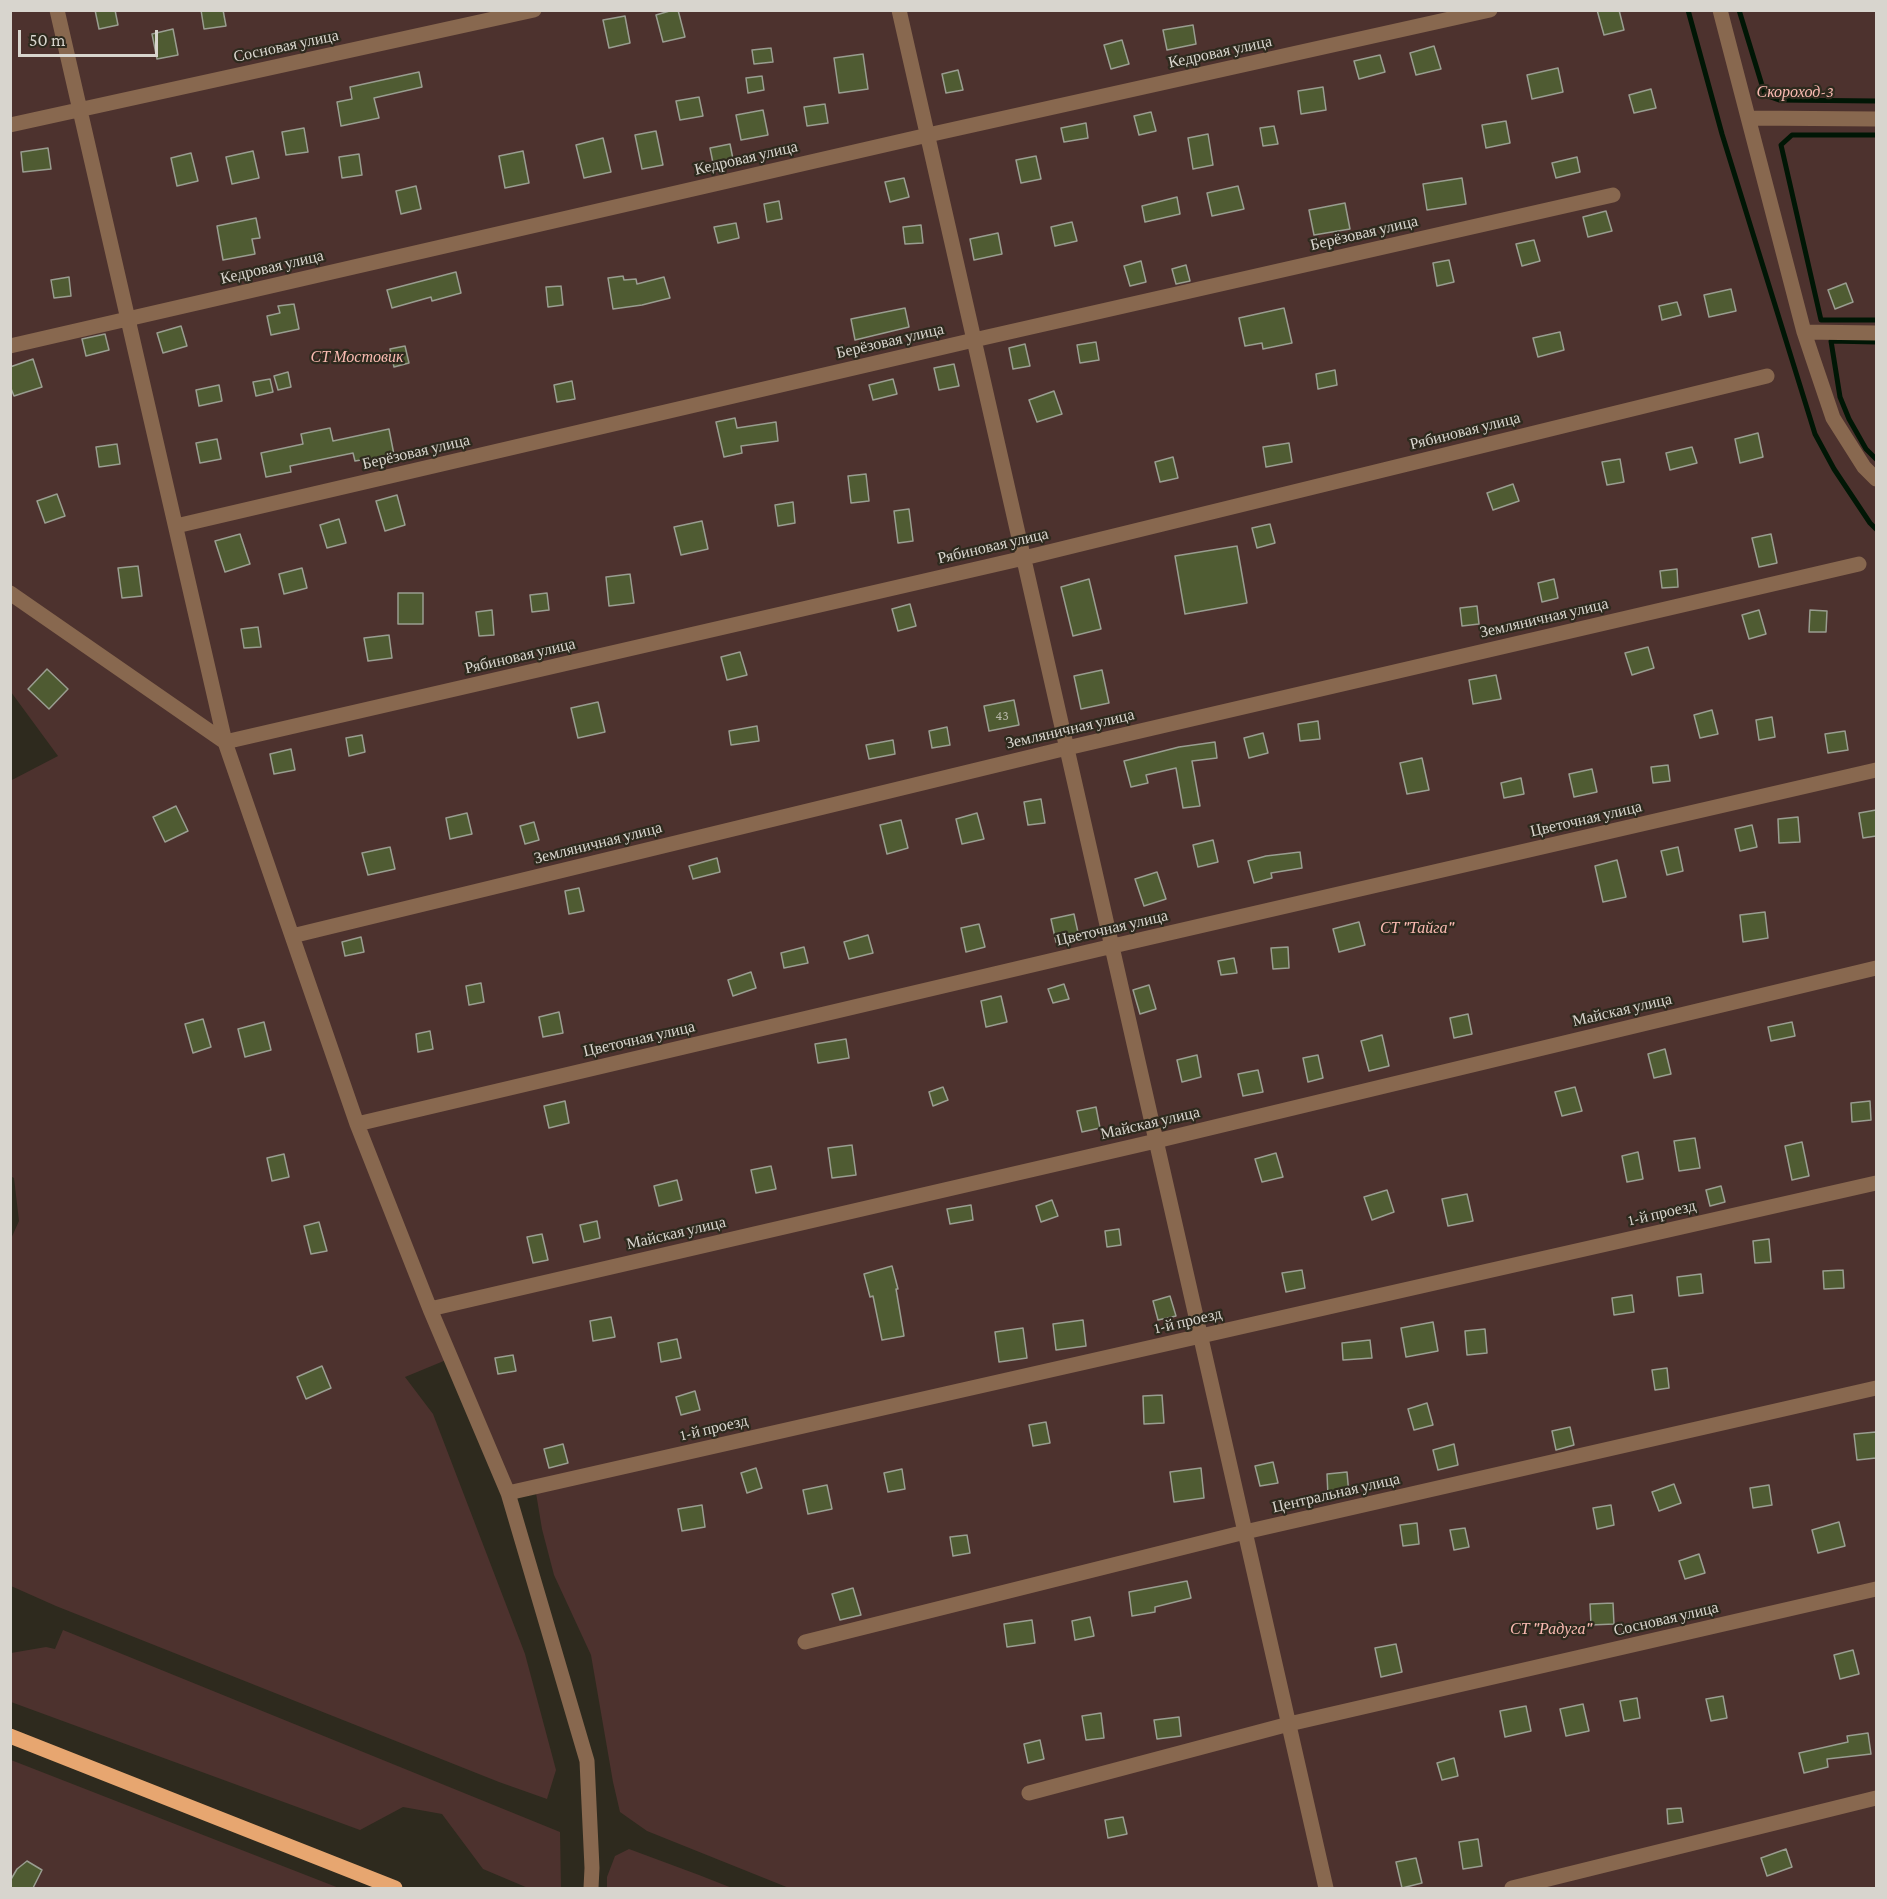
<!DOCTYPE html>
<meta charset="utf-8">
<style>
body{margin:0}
#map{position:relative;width:1887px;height:1899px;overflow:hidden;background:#2e2a1e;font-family:"Crimson Pro",serif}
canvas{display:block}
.frame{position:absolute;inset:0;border:12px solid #d8d5ce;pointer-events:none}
.scale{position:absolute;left:18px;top:30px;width:140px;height:27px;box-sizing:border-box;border:3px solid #d8d5ce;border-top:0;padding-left:8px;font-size:18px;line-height:21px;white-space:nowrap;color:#d8d5ce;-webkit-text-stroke:4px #2e2a1e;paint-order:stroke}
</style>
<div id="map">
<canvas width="1887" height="1899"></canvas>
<div class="frame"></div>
<div class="scale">50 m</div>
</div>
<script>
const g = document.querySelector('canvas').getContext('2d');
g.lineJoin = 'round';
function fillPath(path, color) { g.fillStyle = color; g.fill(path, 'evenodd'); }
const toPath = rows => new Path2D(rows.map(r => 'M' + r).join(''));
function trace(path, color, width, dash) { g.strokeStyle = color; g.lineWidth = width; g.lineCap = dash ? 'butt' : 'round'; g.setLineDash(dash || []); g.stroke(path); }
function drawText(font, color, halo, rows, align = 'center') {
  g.font = font + ' "Crimson Pro",serif'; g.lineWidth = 4.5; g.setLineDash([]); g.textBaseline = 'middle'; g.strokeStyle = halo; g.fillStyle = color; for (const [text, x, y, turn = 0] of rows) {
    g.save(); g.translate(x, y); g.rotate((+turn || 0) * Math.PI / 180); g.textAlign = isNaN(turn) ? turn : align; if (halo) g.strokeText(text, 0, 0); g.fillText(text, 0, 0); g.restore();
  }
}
fillPath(toPath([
 [11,11,1876,11,1876,1888,789,1888,647,1831,620,1812,613,1782,591,1655,554,1575,542,1529,535,1487,508,1493,451,1358,405,1377,433,1414,525,1654,556,1770,547,1799,499,1782,56,1606,11,1586,10,1241,19,1221,14,1178,10,1176,10,781,58,756,11,692],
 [63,1630,560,1832,561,1888,528,1888,483,1869,442,1814,403,1807,360,1830,11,1702,11,1653,46,1647,55,1649],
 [11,1760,339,1888,11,1888],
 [629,1849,699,1875,732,1888,607,1888,607,1877,615,1856]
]), '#4d322e');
trace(toPath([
 [1688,10,1722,134,1815,434,1834,469,1870,523,1876,529],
 [1739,10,1765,95,1779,100,1876,101],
 [1876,135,1792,135,1781,145,1821,320,1876,320],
 [1876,342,1831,341,1840,397,1849,419,1866,449,1876,459]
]), '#001605', 5);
const building = toPath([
 [95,10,115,10,118,25,99,29,95,10],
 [201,10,223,10,226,26,204,29,201,10],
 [673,10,678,10,685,37,663,42,656,15,673,10],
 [1597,10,1619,10,1624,30,1604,35,1597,10],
 [625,16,630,43,609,48,603,20,625,16],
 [1193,25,1196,44,1167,50,1163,30,1193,25],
 [173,29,178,55,157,59,152,34,173,29],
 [1122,40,1129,64,1111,69,1104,45,1122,40],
 [1434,46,1441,69,1416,75,1410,53,1434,46],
 [771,48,773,62,754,64,752,50,771,48],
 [863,54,868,89,839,93,834,58,863,54],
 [1380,55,1385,72,1359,79,1354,61,1380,55],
 [1558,68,1563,92,1532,99,1527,75,1558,68],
 [958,70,963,90,946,93,942,74,958,70],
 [419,72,422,87,374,98,379,118,341,126,337,102,352,99,350,87,419,72],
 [762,76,764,90,748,93,746,78,762,76],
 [1323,87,1326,110,1301,114,1298,91,1323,87],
 [1651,89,1656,108,1634,113,1629,95,1651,89],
 [699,97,703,116,680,120,676,101,699,97],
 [825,104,828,123,807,126,804,107,825,104],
 [763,110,768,135,741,140,736,115,763,110],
 [1151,112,1156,131,1139,135,1134,116,1151,112],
 [1506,121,1510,143,1486,148,1482,125,1506,121],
 [1086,123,1088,138,1064,142,1061,128,1086,123],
 [1274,126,1278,144,1263,146,1260,128,1274,126],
 [304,128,308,152,286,155,282,132,304,128],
 [656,131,663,165,642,169,635,135,656,131],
 [1208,134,1213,165,1193,169,1188,138,1208,134],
 [603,138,611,172,584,178,576,145,603,138],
 [730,144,734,164,714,168,710,148,730,144],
 [48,148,51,169,23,172,21,152,48,148],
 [253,151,259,178,232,184,226,157,253,151],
 [523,151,529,183,505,188,499,156,523,151],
 [191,153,198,181,177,186,171,158,191,153],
 [359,154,362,175,342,178,339,157,359,154],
 [1036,156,1041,179,1021,183,1016,160,1036,156],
 [1577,157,1580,172,1556,178,1552,163,1577,157],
 [904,178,909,197,890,202,885,182,904,178],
 [1462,178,1466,204,1427,210,1423,184,1462,178],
 [416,186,421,209,401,214,396,191,416,186],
 [1238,186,1244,209,1212,216,1207,193,1238,186],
 [1177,197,1180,214,1145,222,1142,206,1177,197],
 [779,201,782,219,767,222,764,204,779,201],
 [1345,203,1350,229,1314,235,1309,210,1345,203],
 [1606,211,1612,231,1588,237,1583,217,1606,211],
 [256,218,260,238,252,239,255,254,223,260,217,226,256,218],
 [1072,222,1077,241,1055,246,1051,227,1072,222],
 [736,223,739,238,718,243,714,227,736,223],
 [921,225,923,243,905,244,903,227,921,225],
 [998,233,1002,254,974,260,970,239,998,233],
 [1534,240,1540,261,1522,266,1516,244,1534,240],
 [1449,260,1454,282,1437,286,1433,263,1449,260],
 [1141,261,1146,282,1130,286,1124,266,1141,261],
 [1186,265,1190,281,1176,284,1172,269,1186,265],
 [456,272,461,293,432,301,431,297,392,308,387,290,456,272],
 [623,276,624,280,636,279,637,284,664,277,670,298,642,305,613,309,608,278,623,276],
 [69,277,71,296,54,298,51,280,69,277],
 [1846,283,1853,302,1835,309,1828,290,1846,283],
 [561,286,563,305,548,307,546,287,561,286],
 [1731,289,1736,311,1709,317,1704,295,1731,289],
 [1677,302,1681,315,1662,320,1659,306,1677,302],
 [294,304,299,329,271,335,267,316,280,313,278,306,294,304],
 [905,308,909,327,855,340,851,319,905,308],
 [1284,308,1292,343,1263,349,1262,343,1245,346,1239,318,1284,308],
 [181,326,187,346,163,353,157,333,181,326],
 [1560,332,1564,350,1538,357,1533,338,1560,332],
 [105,334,109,350,86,356,82,339,105,334],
 [1096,342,1099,360,1080,363,1077,345,1096,342],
 [1025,344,1030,366,1013,369,1009,348,1025,344],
 [405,346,409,363,394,367,390,349,405,346],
 [33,359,42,387,14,396,10,386,10,367,33,359],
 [954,364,959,386,939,390,934,368,954,364],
 [1335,370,1337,385,1318,389,1316,374,1335,370],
 [288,372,291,387,278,390,274,376,288,372],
 [270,379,273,392,256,396,253,382,270,379],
 [893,379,897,394,873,400,869,385,893,379],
 [572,381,575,399,557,402,554,385,572,381],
 [219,385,222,401,199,406,196,390,219,385],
 [1054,391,1062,414,1037,422,1029,400,1054,391],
 [735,418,737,428,776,422,778,441,741,446,742,453,724,457,716,422,735,418],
 [330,428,333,441,389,429,395,460,369,466,367,459,355,461,353,453,290,466,291,472,266,477,261,453,303,444,301,434,330,428],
 [1758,433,1763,457,1740,463,1735,439,1758,433],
 [217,439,221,459,200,463,196,443,217,439],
 [1289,443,1292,462,1266,467,1263,447,1289,443],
 [117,444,120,464,99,467,96,447,117,444],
 [1692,447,1697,463,1670,470,1666,453,1692,447],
 [1173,457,1178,478,1160,482,1155,462,1173,457],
 [1620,459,1624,482,1607,485,1602,462,1620,459],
 [866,474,869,501,851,503,848,476,866,474],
 [1513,484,1519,501,1493,510,1487,493,1513,484],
 [57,494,65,516,45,523,37,501,57,494],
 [397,495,405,525,385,531,376,501,397,495],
 [793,502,795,523,778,526,775,505,793,502],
 [909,509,913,541,898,543,894,511,909,509],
 [339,519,346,543,327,548,320,525,339,519],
 [702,521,708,549,681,555,674,527,702,521],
 [1270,524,1275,543,1257,548,1252,528,1270,524],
 [240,534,250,564,225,572,215,541,240,534],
 [1771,534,1777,563,1759,567,1752,538,1771,534],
 [1237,546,1247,603,1185,614,1175,556,1237,546],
 [138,566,142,596,122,598,118,568,138,566],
 [302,568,307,588,284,594,279,574,302,568],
 [1677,569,1678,587,1662,588,1660,571,1677,569],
 [630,574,634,603,609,606,606,577,630,574],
 [1089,579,1101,629,1073,636,1061,587,1089,579],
 [1554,579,1558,598,1542,602,1538,583,1554,579],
 [398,593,423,593,423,624,398,624,398,593],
 [547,593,549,610,532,612,530,595,547,593],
 [910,604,916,626,898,631,892,609,910,604],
 [1477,606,1479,624,1462,626,1460,608,1477,606],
 [492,610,494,635,479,636,476,612,492,610],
 [1759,610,1766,634,1749,639,1742,615,1759,610],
 [1810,610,1827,611,1826,632,1809,632,1810,610],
 [258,627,261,647,244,648,241,629,258,627],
 [389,635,392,658,368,661,364,638,389,635],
 [1648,647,1654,668,1632,675,1625,653,1648,647],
 [740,652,747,675,727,680,721,657,740,652],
 [47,669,68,689,49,709,28,689,47,669],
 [1102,670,1109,703,1081,709,1074,676,1102,670],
 [1496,675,1501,699,1473,704,1469,680,1496,675],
 [1014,700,1019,725,989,731,984,706,1014,700],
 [598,702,605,732,578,738,571,708,598,702],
 [1712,710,1718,734,1700,738,1694,715,1712,710],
 [1772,717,1775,737,1759,740,1756,720,1772,717],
 [1318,721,1320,739,1300,741,1298,724,1318,721],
 [757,726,759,741,731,745,729,731,757,726],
 [947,727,950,745,932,748,929,731,947,727],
 [1845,731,1848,750,1828,753,1825,734,1845,731],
 [1263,733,1268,753,1249,758,1244,738,1263,733],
 [362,735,365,752,349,756,346,738,362,735],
 [893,740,895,754,869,759,866,745,893,740],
 [1215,742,1217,758,1192,761,1200,806,1183,808,1176,768,1146,775,1148,783,1131,787,1124,761,1179,747,1215,742],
 [291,749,295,770,274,774,270,754,291,749],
 [1422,758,1429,790,1407,794,1400,763,1422,758],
 [1668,765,1670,781,1653,783,1651,767,1668,765],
 [1592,769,1597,792,1574,797,1569,774,1592,769],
 [1521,778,1524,794,1504,798,1501,783,1521,778],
 [1041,799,1045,823,1028,825,1024,802,1041,799],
 [176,806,188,831,165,842,153,817,176,806],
 [1876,810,1876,836,1863,838,1859,813,1876,810],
 [467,813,472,834,450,839,446,818,467,813],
 [977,813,984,839,962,844,956,819,977,813],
 [1798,817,1800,842,1779,843,1778,819,1798,817],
 [901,820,908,848,887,854,880,825,901,820],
 [534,822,539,840,525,844,520,826,534,822],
 [1752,825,1757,847,1740,851,1735,829,1752,825],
 [1213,840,1218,862,1198,867,1193,845,1213,840],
 [390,847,395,869,368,875,362,853,390,847],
 [1678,847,1683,871,1667,875,1661,851,1678,847],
 [1300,852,1302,868,1271,873,1272,878,1254,883,1248,861,1266,856,1300,852],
 [717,858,720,872,693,879,689,866,717,858],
 [1617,860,1626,897,1603,902,1595,866,1617,860],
 [1157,872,1166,899,1144,906,1135,879,1157,872],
 [579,888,584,911,569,914,565,891,579,888],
 [1765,912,1768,938,1743,942,1740,915,1765,912],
 [1074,914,1079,937,1056,942,1051,919,1074,914],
 [1359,922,1365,945,1339,952,1333,929,1359,922],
 [979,924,985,947,966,952,961,928,979,924],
 [868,935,873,953,849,959,844,942,868,935],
 [361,937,364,952,345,956,342,942,361,937],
 [804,947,808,963,784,968,781,953,804,947],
 [1288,947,1289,968,1273,969,1271,948,1288,947],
 [1234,958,1237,973,1221,975,1218,961,1234,958],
 [751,972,756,988,733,996,728,980,751,972],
 [481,983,484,1002,469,1005,466,986,481,983],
 [1064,984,1069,999,1053,1003,1048,989,1064,984],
 [1149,985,1156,1009,1140,1014,1133,990,1149,985],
 [1001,996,1007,1022,986,1027,981,1001,1001,996],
 [559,1012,563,1033,543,1037,539,1017,559,1012],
 [1468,1014,1472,1034,1454,1038,1450,1018,1468,1014],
 [203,1019,211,1047,193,1053,185,1024,203,1019],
 [264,1022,271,1050,245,1057,238,1029,264,1022],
 [1792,1022,1795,1036,1771,1041,1768,1027,1792,1022],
 [430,1031,433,1049,418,1052,416,1034,430,1031],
 [1382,1035,1389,1066,1369,1071,1361,1041,1382,1035],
 [846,1039,849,1058,818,1063,815,1044,846,1039],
 [1665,1049,1671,1074,1654,1078,1648,1054,1665,1049],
 [1197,1055,1201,1077,1182,1082,1177,1060,1197,1055],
 [1318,1055,1323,1078,1308,1082,1303,1058,1318,1055],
 [1258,1070,1263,1092,1243,1096,1238,1074,1258,1070],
 [943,1087,948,1100,933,1106,929,1092,943,1087],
 [1575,1087,1582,1111,1562,1116,1555,1092,1575,1087],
 [565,1101,569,1123,549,1128,544,1106,565,1101],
 [1870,1101,1871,1120,1852,1122,1851,1103,1870,1101],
 [1096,1107,1100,1128,1082,1132,1077,1111,1096,1107],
 [1695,1138,1700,1168,1679,1171,1674,1141,1695,1138],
 [1802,1142,1809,1176,1792,1180,1785,1146,1802,1142],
 [852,1145,856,1175,832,1178,828,1148,852,1145],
 [1638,1152,1643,1179,1627,1182,1622,1156,1638,1152],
 [1276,1153,1283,1177,1262,1182,1255,1159,1276,1153],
 [284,1154,289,1177,272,1181,267,1158,284,1154],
 [771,1166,776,1189,756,1193,751,1170,771,1166],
 [677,1180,682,1200,659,1206,654,1186,677,1180],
 [1721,1186,1725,1202,1710,1206,1706,1190,1721,1186],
 [1387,1190,1394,1212,1372,1220,1364,1197,1387,1190],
 [1467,1194,1473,1221,1448,1226,1442,1199,1467,1194],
 [1052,1200,1058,1216,1041,1222,1036,1206,1052,1200],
 [971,1205,973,1220,950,1224,947,1209,971,1205],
 [597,1221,600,1238,584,1242,580,1225,597,1221],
 [319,1222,327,1251,311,1254,304,1226,319,1222],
 [1119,1229,1121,1245,1107,1247,1105,1231,1119,1229],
 [542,1234,548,1260,533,1263,527,1237,542,1234],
 [1769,1239,1771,1262,1755,1263,1753,1241,1769,1239],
 [892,1266,898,1289,896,1289,904,1336,882,1340,873,1296,870,1297,864,1274,892,1266],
 [1302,1270,1305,1288,1286,1292,1282,1273,1302,1270],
 [1843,1270,1844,1288,1824,1289,1823,1271,1843,1270],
 [1701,1274,1703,1293,1679,1296,1677,1277,1701,1274],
 [1632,1295,1634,1312,1614,1315,1612,1298,1632,1295],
 [1170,1296,1176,1316,1158,1320,1153,1301,1170,1296],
 [611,1317,615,1337,593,1341,590,1321,611,1317],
 [1083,1320,1086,1346,1056,1350,1053,1324,1083,1320],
 [1433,1322,1438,1351,1406,1357,1401,1328,1433,1322],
 [1023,1328,1027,1358,999,1362,995,1332,1023,1328],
 [1485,1329,1487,1353,1467,1355,1465,1331,1485,1329],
 [677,1339,681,1358,661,1362,658,1343,677,1339],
 [1370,1340,1372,1358,1343,1360,1342,1343,1370,1340],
 [513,1355,516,1371,498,1374,495,1358,513,1355],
 [322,1366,331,1388,306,1399,297,1377,322,1366],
 [1667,1368,1669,1388,1655,1390,1652,1370,1667,1368],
 [695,1391,700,1410,681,1415,676,1397,695,1391],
 [1162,1395,1164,1423,1144,1424,1143,1396,1162,1395],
 [1427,1403,1433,1425,1414,1430,1408,1409,1427,1403],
 [1046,1422,1050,1443,1033,1446,1029,1425,1046,1422],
 [1570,1427,1574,1445,1556,1450,1552,1431,1570,1427],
 [1876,1432,1876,1458,1857,1460,1854,1434,1876,1432],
 [563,1444,568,1463,549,1468,544,1449,563,1444],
 [1454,1444,1458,1465,1438,1470,1433,1450,1454,1444],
 [1273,1462,1278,1483,1260,1486,1255,1466,1273,1462],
 [756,1468,762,1488,747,1493,741,1473,756,1468],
 [1201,1468,1204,1498,1174,1502,1170,1472,1201,1468],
 [902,1469,905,1489,888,1492,884,1473,902,1469],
 [1347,1472,1349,1495,1328,1496,1327,1474,1347,1472],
 [1674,1484,1681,1503,1659,1511,1652,1492,1674,1484],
 [827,1485,832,1509,808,1514,803,1490,827,1485],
 [1769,1485,1772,1505,1753,1508,1750,1488,1769,1485],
 [702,1505,705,1527,682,1531,678,1509,702,1505],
 [1611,1505,1614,1525,1597,1529,1593,1508,1611,1505],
 [1839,1522,1845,1546,1818,1553,1812,1530,1839,1522],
 [1417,1523,1419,1544,1403,1546,1400,1525,1417,1523],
 [1465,1528,1469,1547,1454,1550,1450,1530,1465,1528],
 [967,1535,970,1553,953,1556,950,1537,967,1535],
 [1699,1554,1705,1573,1685,1579,1679,1561,1699,1554],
 [1187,1581,1191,1598,1155,1607,1155,1612,1132,1616,1129,1592,1187,1581],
 [853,1588,861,1615,840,1620,832,1594,853,1588],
 [1613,1603,1614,1624,1591,1625,1590,1604,1613,1603],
 [1090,1617,1094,1636,1075,1640,1072,1621,1090,1617],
 [1032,1620,1035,1643,1007,1647,1004,1624,1032,1620],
 [1396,1644,1402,1672,1381,1677,1375,1648,1396,1644],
 [1853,1650,1859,1674,1840,1679,1834,1655,1853,1650],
 [1723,1696,1727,1718,1711,1721,1706,1699,1723,1696],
 [1637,1698,1640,1718,1624,1721,1620,1701,1637,1698],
 [1583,1704,1589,1731,1566,1736,1560,1709,1583,1704],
 [1526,1706,1531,1731,1505,1737,1500,1711,1526,1706],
 [1101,1713,1104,1738,1086,1740,1082,1716,1101,1713],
 [1179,1717,1181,1736,1157,1739,1154,1720,1179,1717],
 [1868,1733,1871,1754,1827,1759,1828,1767,1804,1773,1799,1753,1848,1742,1847,1736,1868,1733],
 [1040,1740,1044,1759,1028,1763,1024,1744,1040,1740],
 [1454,1758,1458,1776,1442,1780,1437,1763,1454,1758],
 [1681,1808,1683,1822,1668,1824,1667,1809,1681,1808],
 [1123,1817,1127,1834,1108,1838,1105,1820,1123,1817],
 [1478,1839,1482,1866,1463,1869,1459,1842,1478,1839],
 [1786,1849,1792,1867,1767,1876,1761,1858,1786,1849],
 [1416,1858,1422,1883,1402,1888,1396,1862,1416,1858],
 [27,1861,42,1870,33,1888,10,1888,10,1881,17,1869,27,1861]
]);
fillPath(building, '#4f5b32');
trace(building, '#999d90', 1.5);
trace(toPath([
 [57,10,225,742,357,1124,430,1309,508,1493,587,1761,592,1868,591,1888],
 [899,10,1326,1888],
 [1720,10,1804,332,1812,356,1833,418,1864,467,1876,479],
 [1749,118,1876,119],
 [10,125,534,10],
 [1804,332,1876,333],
 [10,346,928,135,1490,10],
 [176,526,974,340,1613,195],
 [10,593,225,742],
 [225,742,1024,558,1767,376],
 [292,936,1067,748,1859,564],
 [357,1124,1113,946,1876,770],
 [430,1309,1156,1141,1876,968],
 [508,1493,1876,1183],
 [805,1642,1245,1532,1876,1388],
 [1029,1793,1289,1724,1876,1589],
 [1512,1888,1876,1798]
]), '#88684f', 15);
trace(toPath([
 [10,1736,395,1888]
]), '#e7a670', 15);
drawText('14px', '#b6b6a7', null, [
 ["43",1002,716]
]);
drawText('16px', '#d8d5ce', '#2e2a1e', [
 ["Сосновая улица",286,46,-12],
 ["Кедровая улица",1220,52,-12],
 ["Кедровая улица",746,158,-13],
 ["Берёзовая улица",1364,233,-13],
 ["Кедровая улица",272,267,-13],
 ["Берёзовая улица",890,341,-13],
 ["Рябиновая улица",1465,431,-14],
 ["Берёзовая улица",416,452,-13],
 ["Рябиновая улица",993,546,-13],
 ["Земляничная улица",1544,618,-13],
 ["Рябиновая улица",520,656,-13],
 ["Земляничная улица",1070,729,-13],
 ["Цветочная улица",1586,819,-13],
 ["Земляничная улица",598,843,-14],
 ["Цветочная улица",1112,928,-13],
 ["Майская улица",1622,1010,-13],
 ["Цветочная улица",639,1039,-13],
 ["Майская улица",1150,1123,-13],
 ["1-й проезд",1662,1213,-13],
 ["Майская улица",676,1233,-13],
 ["1-й проезд",1188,1321,-13],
 ["1-й проезд",714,1428,-13],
 ["Центральная улица",1336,1493,-13],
 ["Сосновая улица",1666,1619,-13]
]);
drawText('italic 16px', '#fabbb2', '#2e2a1e', [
 ["Скороход-3",1795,92],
 ["СТ Мостовик",357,357],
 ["СТ \"Тайга\"",1417,928],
 ["СТ \"Радуга\"",1551,1629]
]);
</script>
